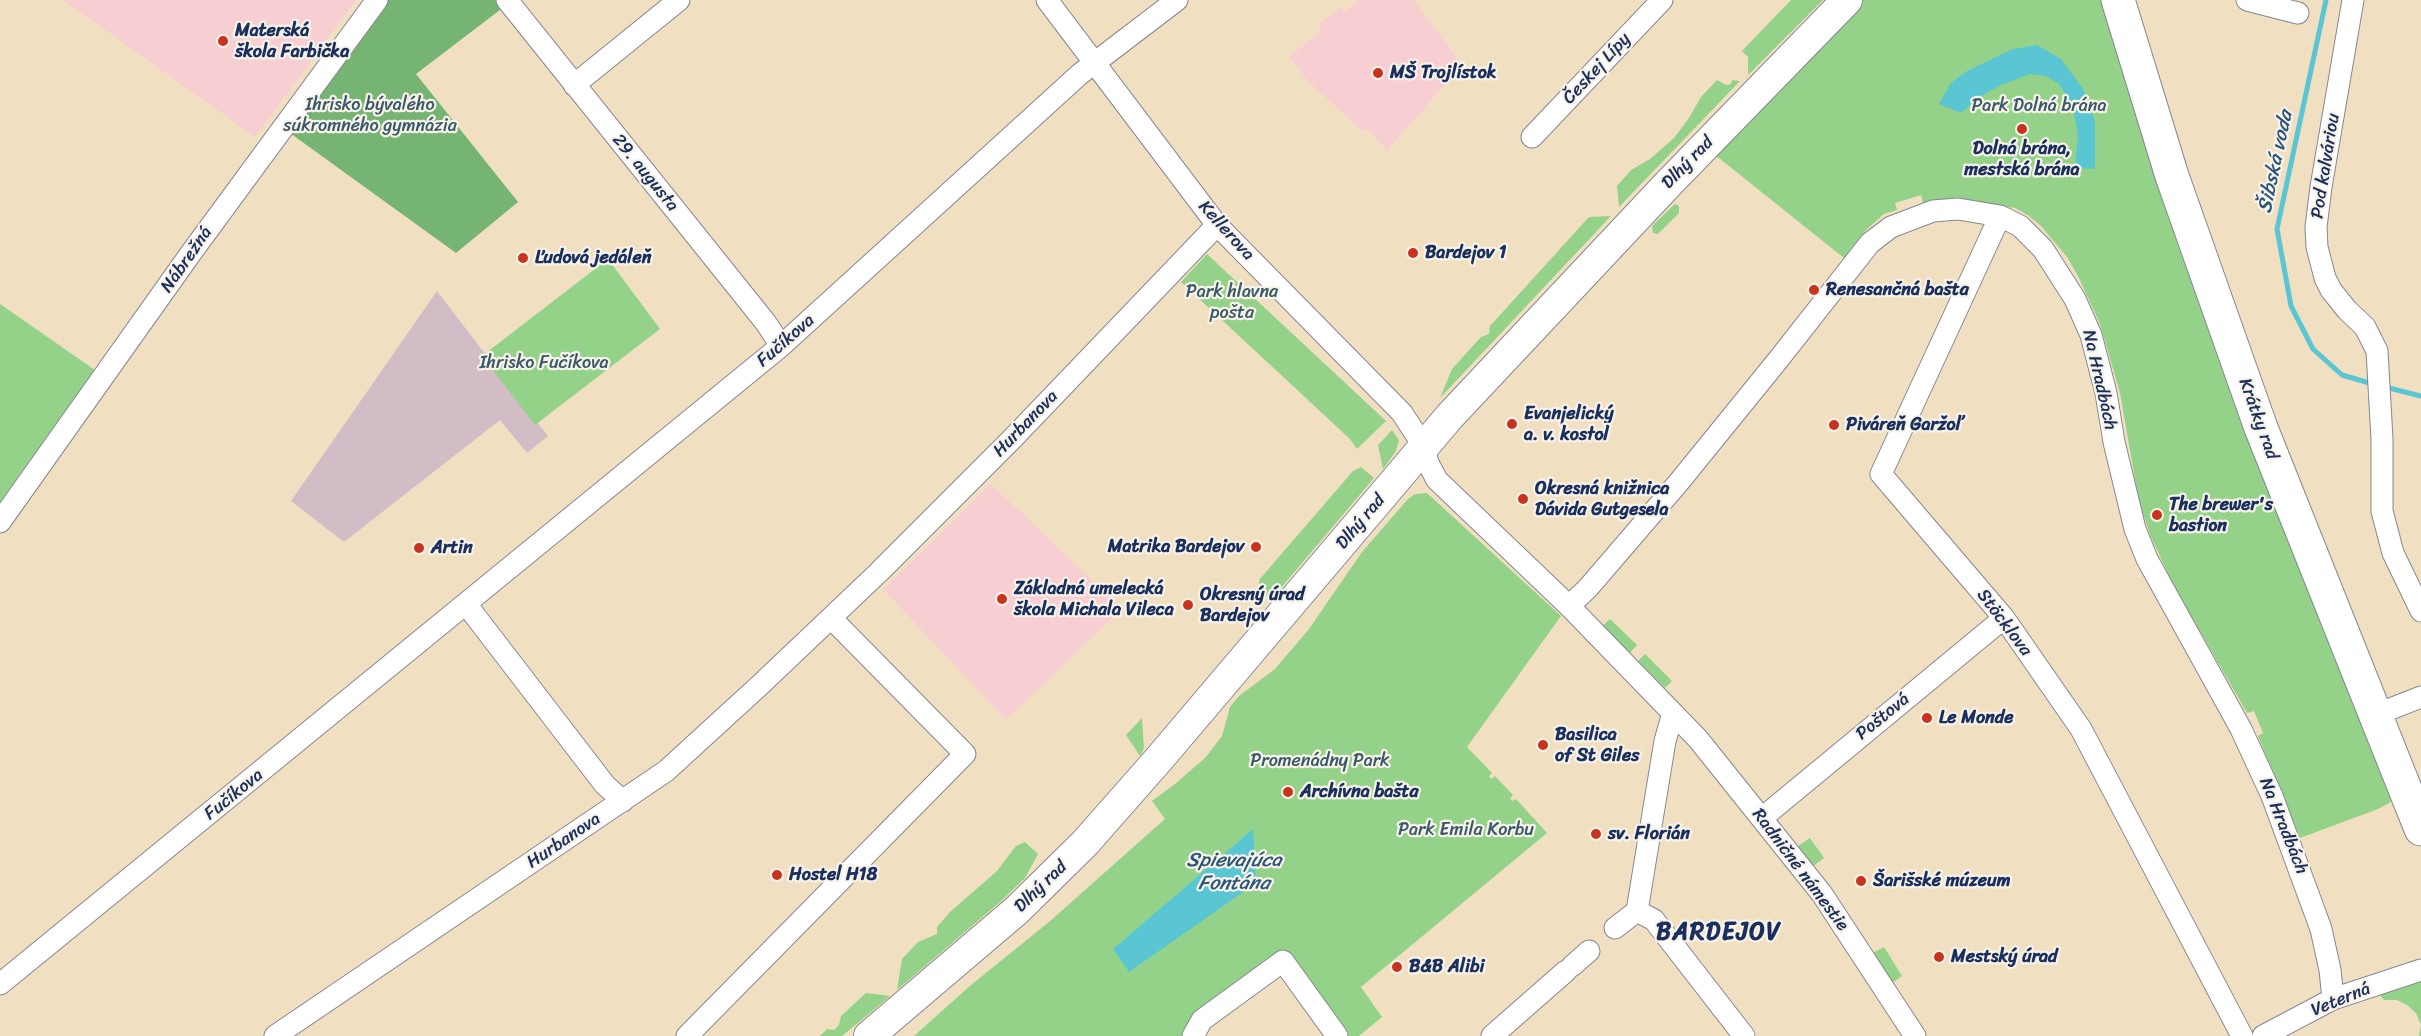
<!DOCTYPE html>
<meta charset="utf-8">
<style>
body{margin:0}
canvas{display:block;background:#f1dfc1}
</style>
<canvas width="2421" height="1036"></canvas>
<script>
const g = document.querySelector('canvas').getContext('2d');
g.lineJoin = 'round';
function fillPath(path, color) { g.fillStyle = color; g.fill(path, 'evenodd'); }
const toPath = rows => new Path2D(rows.map(r => 'M' + r).join(''));
function trace(path, color, width, dash) { g.strokeStyle = color; g.lineWidth = width; g.lineCap = dash ? 'butt' : 'round'; g.setLineDash(dash || []); g.stroke(path); }
function drawText(font, color, halo, rows, align = 'center') {
  g.font = font + ' Sriracha,sans-serif'; g.lineWidth = 4.5; g.setLineDash([]); g.textBaseline = 'middle'; g.strokeStyle = halo; g.fillStyle = color; for (const [text, x, y, turn = 0] of rows) {
    g.save(); g.translate(x, y); g.rotate((+turn || 0) * Math.PI / 180); g.textAlign = isNaN(turn) ? turn : align; if (halo) g.strokeText(text, 0, 0); g.fillText(text, 0, 0); g.restore();
  }
}
fillPath(toPath([
 [63,0,356,0,255,137],
 [1359,0,1414,0,1462,65,1387,150,1366,128,1362,131,1309,82,1289,57,1322,30,1318,25,1341,7,1344,12],
 [991,484,1122,609,1006,720,883,589]
]), '#f7cfd2');
fillPath(toPath([
 [437,291,548,436,527,453,500,420,344,542,291,501]
]), '#d2bdc6');
fillPath(toPath([
 [1791,0,1823,0,1748,75,1748,57,1742,51],
 [1847,0,2118,0,2375,715,2391,802,2378,809,2300,838,2258,736,2263,733,2254,711,2247,713,2173,584,2151,537,2139,502,2120,393,2100,324,2079,278,2067,257,2041,226,2029,216,2015,208,1961,201,1941,200,1923,203,1921,195,1895,203,1897,210,1884,214,1866,230,1844,258,1704,146],
 [1717,80,1726,85,1731,84,1732,80,1740,81,1619,207,1617,186,1631,170,1650,159,1674,138,1689,118,1701,97],
 [1675,204,1679,206,1679,213,1658,234,1653,233,1652,226],
 [1611,216,1440,398,1452,369,1481,337,1489,334,1490,326,1589,217],
 [1207,254,1386,421,1357,449,1350,439,1181,282],
 [608,259,660,329,535,425,482,356],
 [0,304,105,377,0,522],
 [1392,430,1399,440,1396,451,1383,469,1378,445],
 [1361,467,1374,478,1275,595,1261,597,1259,580,1353,471],
 [1427,493,1561,616,1467,747,1492,773,1489,776,1491,779,1495,776,1513,795,1510,799,1512,801,1516,799,1547,833,1361,987,1382,1017,1359,1036,1337,1036,1283,962,1193,1036,914,1036,971,985,1049,922,1165,819,1152,801,1175,784,1206,757,1222,736,1230,707,1239,696,1275,669,1309,629,1362,552,1408,499,1415,494],
 [1610,619,1637,645,1630,653,1602,626],
 [1645,654,1672,681,1665,688,1638,661],
 [1142,718,1144,748,1140,756,1126,735],
 [1810,838,1824,858,1812,867,1798,846],
 [1025,842,1038,854,1025,878,1000,902,897,990,902,959,918,942,937,934,937,927,950,912,997,871,1016,846],
 [1884,947,1902,976,1892,983,1873,953],
 [2421,982,2421,1036,2419,1036,2421,1025,2416,1013,2407,1005,2397,1000,2384,1000,2379,994],
 [866,993,890,996,842,1036,820,1036,827,1029,834,1030,839,1025,841,1016]
]), '#93d288');
fillPath(toPath([
 [377,0,507,0,509,3,416,74,518,202,456,253,283,128]
]), '#76b474');
fillPath(toPath([
 [2037,45,2061,59,2083,89,2095,122,2095,169,2075,168,2078,136,2073,107,2059,84,2046,76,2030,74,2001,85,1979,97,1961,113,1939,104,1951,83,1967,71,2013,49],
 [1253,829,1256,883,1129,972,1113,949]
]), '#5ac5d3');
trace(toPath([
 [2326,0,2277,229,2291,306,2313,349,2342,375,2373,384],
 [2385,387,2421,396]
]), '#5ac5d3', 5);
const street = toPath([
 [507,0,766,323,781,346],
 [1047,0,1217,225,1402,413,1424,447,1428,463,1437,480,1569,606,1698,739,1822,894,1915,1036],
 [2247,0,2298,13],
 [2353,0,2321,187,2316,227,2317,247,2325,278,2331,290,2347,310,2365,327,2377,351,2382,439,2382,511,2393,553,2421,611],
 [574,85,679,0],
 [1532,137,1662,0],
 [2000,216,1881,474,2004,618,2081,729,2242,1036],
 [0,522,191,253,377,0],
 [466,604,605,785,623,801],
 [1569,606,1588,588,1679,482,1778,360,1870,243,1891,227,1933,211,1958,209,2000,216,2020,226,2043,249,2075,299,2091,335,2106,393,2114,442,2135,529,2147,559,2241,729,2272,796,2321,929,2330,970,2333,999],
 [2375,715,2421,697],
 [1762,818,2004,618],
 [1637,911,1665,741,1673,713],
 [1637,911,1654,920,1744,1036],
 [1615,928,1637,911],
 [1572,966,1589,951],
 [0,984,781,346,1080,74,1177,0],
 [275,1036,666,771,759,686,878,573,1012,439,1217,225],
 [687,1036,965,754,831,618],
 [1193,1036,1202,1020,1283,961,1337,1036],
 [1492,1036,1566,971],
 [2263,1036,2333,999,2421,970]
]);
const secondary = toPath([
 [869,1036,1017,910,1085,843,1159,759,1450,416,1669,183,1847,0]
]);
const primary = toPath([
 [2118,0,2172,176,2261,428,2421,829]
]);
trace(street, '#868790', 23);
trace(secondary, '#868790', 32);
trace(primary, '#868790', 35);
trace(street, '#fff', 21);
trace(secondary, '#fff', 30);
trace(primary, '#fff', 33);
for (const [x, y, r, color] of [
 [223,41,6,"#c8321e"],
 [1378,73,6,"#c8321e"],
 [2022,129,6,"#c8321e"],
 [1413,253,6,"#c8321e"],
 [523,258,6,"#c8321e"],
 [1814,290,6,"#c8321e"],
 [1512,424,6,"#c8321e"],
 [1834,425,6,"#c8321e"],
 [1523,499,6,"#c8321e"],
 [2157,515,6,"#c8321e"],
 [1256,547,6,"#c8321e"],
 [419,548,6,"#c8321e"],
 [1002,599,6,"#c8321e"],
 [1188,605,6,"#c8321e"],
 [1927,718,6,"#c8321e"],
 [1543,745,6,"#c8321e"],
 [1288,792,6,"#c8321e"],
 [1596,834,6,"#c8321e"],
 [777,875,6,"#c8321e"],
 [1861,881,6,"#c8321e"],
 [1939,957,6,"#c8321e"],
 [1397,967,6,"#c8321e"]
]) { const dot = new Path2D(); dot.arc(x, y, r, 0, 2 * Math.PI); g.fillStyle = color; g.fill(dot); trace(dot, '#f7f3e8', 2); }
drawText('bold 18px', '#1b2f5e', '#f7f3e8', [
 ["Materská",235,31],
 ["škola Farbička",235,52],
 ["MŠ Trojlístok",1390,73],
 ["Dolná brána,",2022,149,"center"],
 ["mestská brána",2022,170,"center"],
 ["Bardejov 1",1425,253],
 ["Ľudová jedáleň",535,258],
 ["Renesančná bašta",1826,290],
 ["Evanjelický",1524,414],
 ["a. v. kostol",1524,435],
 ["Piváreň Garžoľ",1846,425],
 ["Okresná knižnica",1535,489],
 ["Dávida Gutgesela",1535,510],
 ["The brewer's",2169,505],
 ["bastion",2169,526],
 ["Matrika Bardejov",1244,547,"right"],
 ["Artin",431,548],
 ["Základná umelecká",1014,589],
 ["škola Michala Vileca",1014,610],
 ["Okresný úrad",1200,595],
 ["Bardejov",1200,616],
 ["Le Monde",1939,718],
 ["Basilica",1555,735],
 ["of St Giles",1555,756],
 ["Archívna bašta",1300,792],
 ["sv. Florián",1608,834],
 ["Hostel H18",789,875],
 ["Šarišské múzeum",1873,881],
 ["Mestský úrad",1951,957],
 ["B&B Alibi",1409,967]
], 'left');
drawText('18px', '#1b2f5e', '#f7f3e8', [
 ["Českej Lípy",1597,69,-47],
 ["Dlhý rad",1688,163,-46],
 ["Pod kalváriou",2326,166,-81],
 ["29. augusta",645,173,51],
 ["Kellerova",1226,231,48],
 ["Nábrežná",187,260,-55],
 ["Fučíkova",786,341,-41],
 ["Na Hradbách",2099,380,77],
 ["Krátky rad",2258,419,70],
 ["Hurbanova",1026,424,-46],
 ["Dlhý rad",1361,522,-50],
 ["Stöcklova",2004,623,53],
 ["Poštová",1883,717,-39],
 ["Fučíkova",234,795,-39],
 ["Na Hradbách",2283,826,68],
 ["Hurbanova",564,841,-34],
 ["Radničné námestie",1800,870,53],
 ["Dlhý rad",1041,887,-44],
 ["Veterná",2341,1000,-22]
]);
drawText('18px', '#395868', '#f7f3e8', [
 ["Ihrisko bývalého",370,105],
 ["súkromného gymnázia",370,126],
 ["Park Dolná brána",2039,106],
 ["Park hlavna",1232,292],
 ["pošta",1232,313],
 ["Ihrisko Fučíkova",544,363],
 ["Promenádny Park",1320,761],
 ["Park Emila Korbu",1466,830]
]);
drawText('italic 20px', '#2b547b', '#f7f3e8', [
 ["Šibská voda",2276,162,-78],
 ["Spievajúca",1234,861],
 ["Fontána",1234,884]
]);
g.letterSpacing = '1.5px';
drawText('bold 24px', '#1b2f5e', '#f7f3e8', [
 ["BARDEJOV",1719,933]
]);
g.letterSpacing = '0px';
</script>
